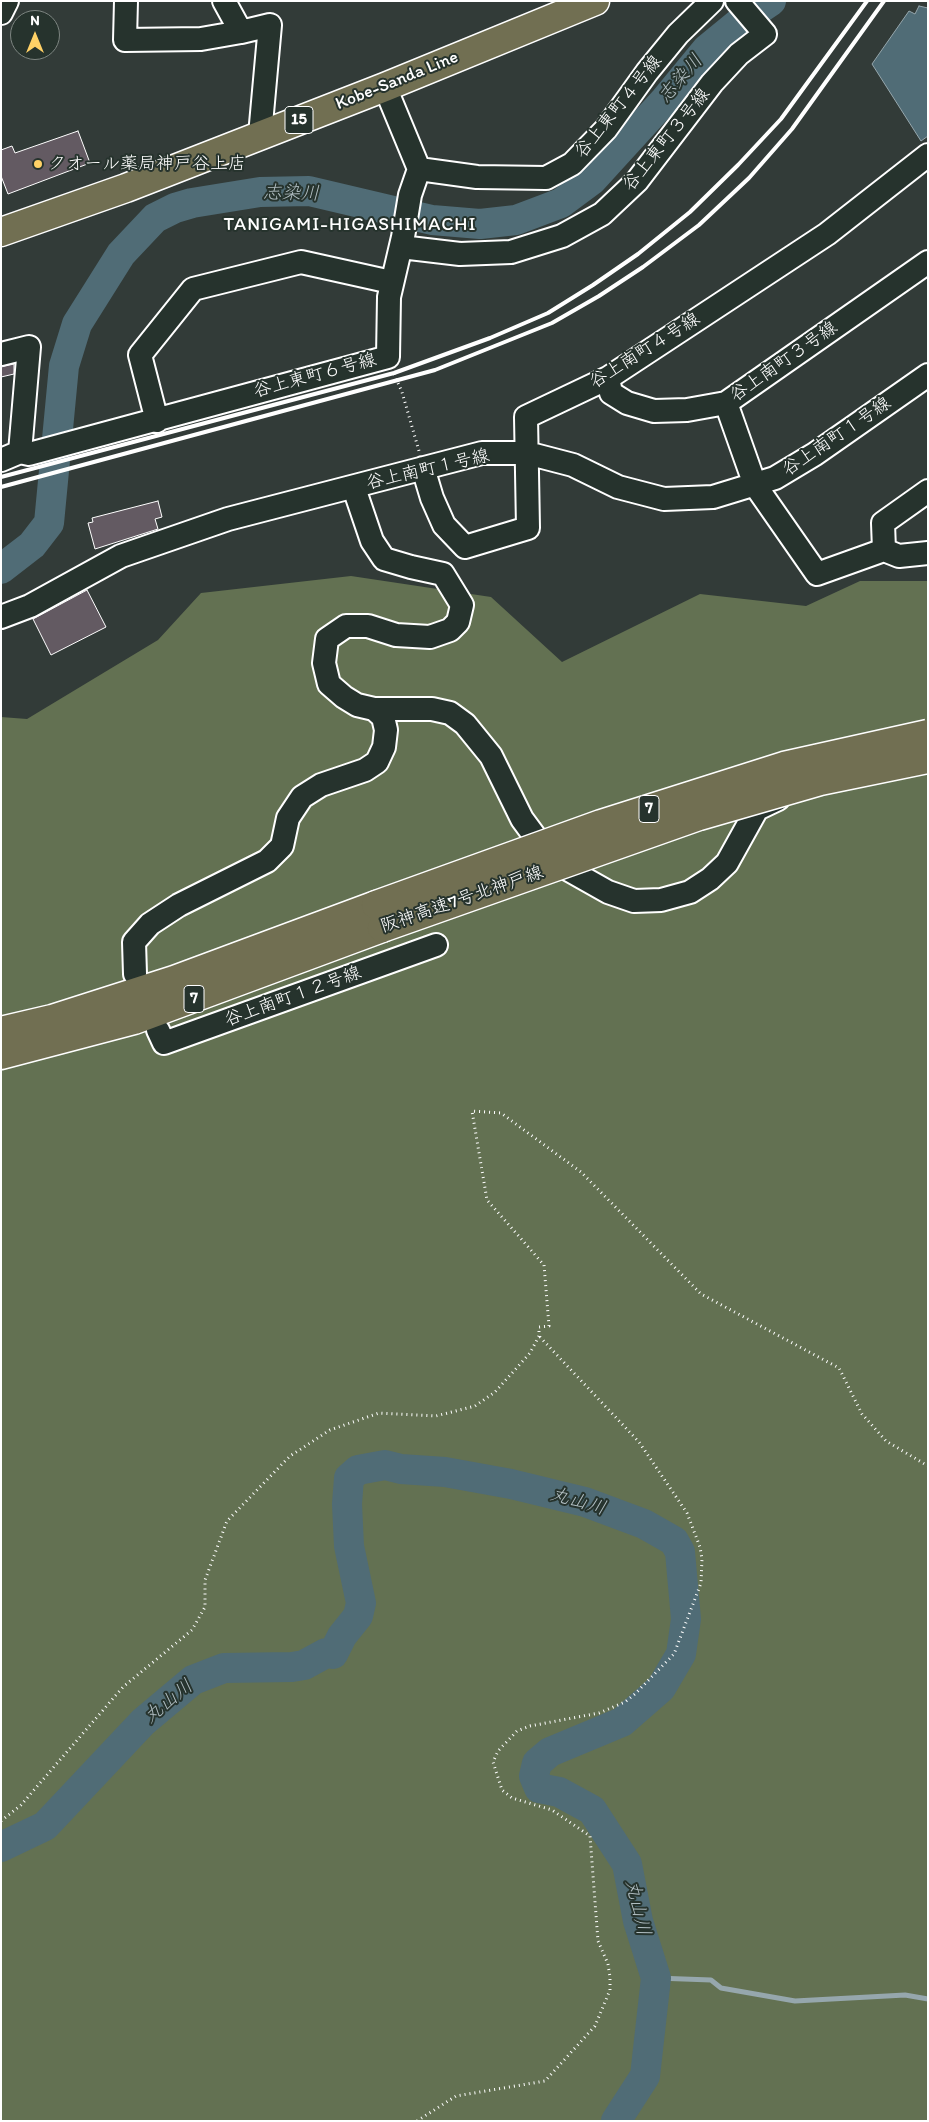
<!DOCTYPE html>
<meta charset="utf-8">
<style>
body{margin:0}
#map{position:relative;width:929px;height:2122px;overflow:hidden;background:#323b38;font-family:Itim,sans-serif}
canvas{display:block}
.frame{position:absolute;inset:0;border:2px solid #fff;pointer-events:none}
.north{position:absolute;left:10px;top:10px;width:50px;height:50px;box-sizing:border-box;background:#26332d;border:1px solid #7d8581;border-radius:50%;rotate:0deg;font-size:14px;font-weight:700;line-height:20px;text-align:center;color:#fff}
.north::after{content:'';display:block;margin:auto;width:18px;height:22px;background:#ffd166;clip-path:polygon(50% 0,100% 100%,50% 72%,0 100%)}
</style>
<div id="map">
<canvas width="929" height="2122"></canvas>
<div class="frame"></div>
<div class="north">N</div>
</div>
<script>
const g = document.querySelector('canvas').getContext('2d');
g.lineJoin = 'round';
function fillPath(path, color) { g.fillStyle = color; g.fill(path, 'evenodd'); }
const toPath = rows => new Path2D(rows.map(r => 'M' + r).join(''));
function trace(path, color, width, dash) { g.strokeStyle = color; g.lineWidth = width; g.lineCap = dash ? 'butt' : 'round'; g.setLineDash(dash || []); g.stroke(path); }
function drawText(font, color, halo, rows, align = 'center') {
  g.font = font + ' Itim,"Klee One",sans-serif'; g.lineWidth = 4; g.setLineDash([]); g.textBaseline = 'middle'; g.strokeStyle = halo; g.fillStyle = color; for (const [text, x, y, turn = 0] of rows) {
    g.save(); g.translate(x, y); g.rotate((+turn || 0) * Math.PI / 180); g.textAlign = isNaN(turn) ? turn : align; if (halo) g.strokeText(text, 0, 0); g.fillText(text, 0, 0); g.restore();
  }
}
fillPath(toPath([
 [351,576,491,597,562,662,700,594,806,606,860,581,928,581,928,2121,1,2121,1,717,27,719,158,640,201,593]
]), '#637152');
const water = toPath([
 [919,6,928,8,928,136,921,141,872,64,909,11,915,14,919,6]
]);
fillPath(water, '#506c76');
trace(water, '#96a7ad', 1);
trace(toPath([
 [656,1978,711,1980,721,1988,795,2001,905,1995,928,1999]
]), '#96a7ad', 5);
trace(toPath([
 [1,569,32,545,49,523,64,366,77,324,121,254,155,218,175,208,192,203,260,192,309,191,432,220,480,224,516,220,561,203,592,180,665,100,707,49,740,22,771,1],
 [1,1847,45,1826,143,1722,193,1680,224,1668,292,1667,304,1665,326,1653,333,1654,342,1636,358,1616,361,1603,349,1546,347,1504,349,1478,358,1470,385,1465,401,1469,445,1472,511,1484,585,1502,644,1524,674,1541,680,1552,686,1619,681,1654,661,1688,622,1722,550,1752,537,1763,534,1776,539,1788,559,1792,592,1810,627,1864,638,1921,656,1978,645,2076,616,2121]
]), '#506c76', 30);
const building = toPath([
 [78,131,90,163,8,194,1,176,1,150,12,146,15,153,78,131],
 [14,364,14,374,1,377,1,367,14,364],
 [158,501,162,517,155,519,158,529,95,549,88,523,93,522,92,518,158,501],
 [87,590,106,627,51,655,33,619,87,590]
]);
fillPath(building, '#635a62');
trace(building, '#fff', 1);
const minor = toPath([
 [126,1,125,40,201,39,241,32],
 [224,1,241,32,270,25,260,135],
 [1,13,7,1],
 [419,169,477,177,546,178,572,164,606,129,647,72,678,34,712,1],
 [401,247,460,254,511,252,562,236,602,214,637,181,712,83,739,54,765,34,737,1],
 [1,354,29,347,20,452],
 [608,378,611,393,627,403,654,411,687,410,726,403,928,262],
 [726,403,755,485,817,574,884,550,899,556,928,553],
 [157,421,140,355,193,289,301,262,391,282],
 [1,460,20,452,29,454,388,357,389,297,403,237,410,195,419,169,385,87],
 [423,468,432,498,444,525,465,547,528,528,526,417,608,378,827,234,928,155],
 [884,550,883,523,928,491],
 [1,617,30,606,121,556,228,519,482,453,527,453,573,465,618,487,664,499,713,497,775,478,815,454,928,375],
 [374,709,432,709,450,713,465,724,491,756,522,819,553,861,608,892,634,901,661,900,690,892,710,879,727,863,757,809,778,799],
 [135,974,134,942,150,924,179,905,267,861,282,846,288,818,302,797,321,785,365,770,377,762,384,747,386,730,383,717,374,709,357,705,344,697,329,684,324,663,327,639,346,626,368,626,396,635,430,637,450,630,458,622,462,605,443,574,411,567,384,559,372,541,354,488],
 [158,1030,164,1043,436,945]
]);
const major = toPath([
 [1,232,126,188,385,87,595,1]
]);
const highway = toPath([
 [1,1031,52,1019,174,980,376,905],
 [1,1055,134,1020,382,928]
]);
trace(minor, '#fff', 26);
trace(major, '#fff', 31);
trace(highway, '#fff', 31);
trace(toPath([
 [394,374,402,392,419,451],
 [1,1821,21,1805,123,1687,192,1630,205,1607,205,1580,227,1521,290,1456,330,1430,379,1413,436,1416,475,1406,495,1392,530,1353,539,1336,539,1327,549,1326,544,1265,487,1200,472,1111,501,1113,581,1172,701,1294,839,1368,862,1414,886,1441,928,1466],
 [417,2121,456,2096,545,2081,595,2026,610,1990,610,1977,608,1964,598,1941,590,1836,552,1810,512,1798,502,1790,493,1762,498,1751,517,1731,530,1726,599,1713,625,1702,635,1694,674,1654,701,1583,702,1559,700,1547,687,1513,639,1442,539,1336]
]), '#fff', 3, [1, 4]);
trace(minor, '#26332d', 22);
trace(major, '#716f52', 28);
trace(highway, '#716f52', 28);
trace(toPath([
 [1,477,394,373,490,338,548,313,593,285,638,254,690,212,738,165,781,119,867,1],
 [1,487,435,370,552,323,599,296,643,267,699,225,749,178,792,129,884,1]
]), '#fff', 4);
const highwayBridge = toPath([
 [376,905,601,824,784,766,928,734],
 [382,928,699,816,820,781,928,759]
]);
trace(highwayBridge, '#fff', 31, []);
trace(highwayBridge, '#716f52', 28);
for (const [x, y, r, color] of [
 [38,164,5,"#ffd166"]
]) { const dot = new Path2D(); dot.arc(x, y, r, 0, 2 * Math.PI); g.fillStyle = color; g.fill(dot); trace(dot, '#26332d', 2); }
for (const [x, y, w] of [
 [299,120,28],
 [649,809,20],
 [194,999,20]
]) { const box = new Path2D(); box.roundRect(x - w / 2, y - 13.5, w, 27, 4); g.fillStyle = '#26332d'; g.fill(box); trace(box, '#fff', 1); }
drawText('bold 16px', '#fff', null, [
 ["15",299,120],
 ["7",649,809],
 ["7",194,999]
]);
drawText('18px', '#fff', '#26332d', [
 ["Kobe-Sanda Line",397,81,-22],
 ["谷上東町４号線",619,107,-51],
 ["谷上東町３号線",667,140,-51],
 ["谷上南町４号線",645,351,-32],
 ["谷上南町３号線",784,362,-35],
 ["谷上東町６号線",315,376,-15],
 ["谷上南町１号線",837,437,-34],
 ["谷上南町１号線",428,470,-13],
 ["阪神高速7号北神戸線",462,900,-19],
 ["谷上南町１２号線",293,997,-20]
]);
drawText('18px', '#fff', '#26332d', [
 ["クオール薬局神戸谷上店",48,164]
], 'left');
drawText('italic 19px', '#b0bdc1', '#26332d', [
 ["志染川",681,79,-49],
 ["志染川",291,194,1],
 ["丸山川",578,1502,16],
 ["丸山川",169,1702,-39],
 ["丸山川",637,1908,77]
]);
g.letterSpacing = '1px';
drawText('19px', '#fff', '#26332d', [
 ["TANIGAMI-HIGASHIMACHI",350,225]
]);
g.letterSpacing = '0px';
</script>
